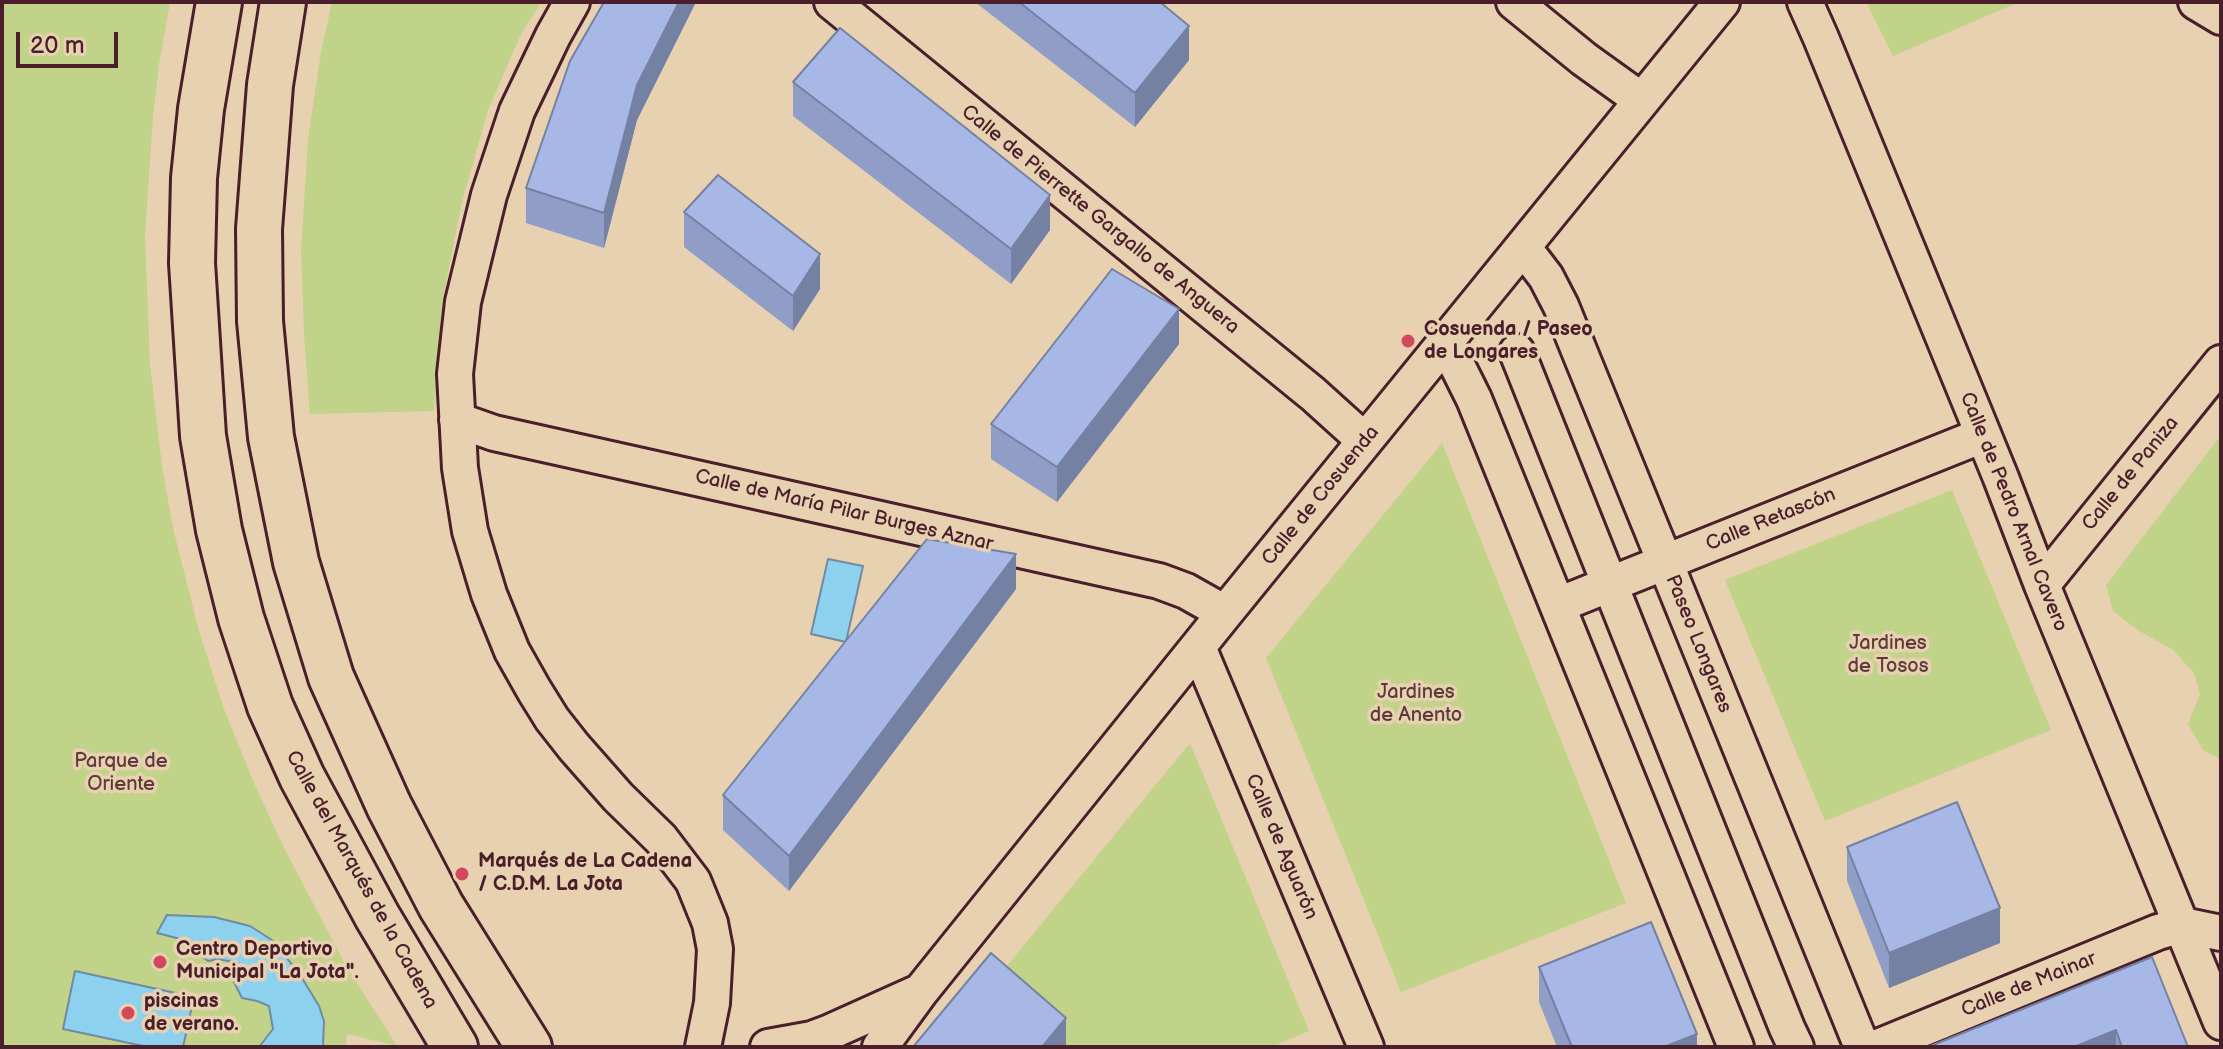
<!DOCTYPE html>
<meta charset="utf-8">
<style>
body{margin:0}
#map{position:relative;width:2223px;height:1049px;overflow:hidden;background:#e8d1b1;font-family:"Balsamiq Sans",sans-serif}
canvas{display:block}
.frame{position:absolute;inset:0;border:4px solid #4a1f2b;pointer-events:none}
.scale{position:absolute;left:16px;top:32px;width:102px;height:36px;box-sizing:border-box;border:4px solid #4a1f2b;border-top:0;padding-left:10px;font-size:24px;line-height:28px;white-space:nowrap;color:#4a1f2b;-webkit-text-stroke:6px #e8d1b1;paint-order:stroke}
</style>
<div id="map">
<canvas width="2223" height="1049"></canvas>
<div class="frame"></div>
<div class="scale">20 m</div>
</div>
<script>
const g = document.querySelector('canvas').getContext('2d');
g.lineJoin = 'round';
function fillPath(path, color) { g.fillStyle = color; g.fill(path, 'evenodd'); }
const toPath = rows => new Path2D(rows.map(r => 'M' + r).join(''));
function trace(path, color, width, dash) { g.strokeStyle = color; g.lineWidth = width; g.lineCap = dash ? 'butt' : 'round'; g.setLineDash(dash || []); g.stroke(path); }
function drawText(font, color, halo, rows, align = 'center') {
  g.font = font + ' "Balsamiq Sans",sans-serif'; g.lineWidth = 7; g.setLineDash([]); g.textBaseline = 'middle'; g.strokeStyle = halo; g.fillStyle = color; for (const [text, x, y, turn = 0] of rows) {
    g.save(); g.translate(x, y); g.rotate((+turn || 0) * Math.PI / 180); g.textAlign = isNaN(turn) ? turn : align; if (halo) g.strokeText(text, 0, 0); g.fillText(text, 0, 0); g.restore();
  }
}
fillPath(toPath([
 [2,2,170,2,159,65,153,117,145,236,150,364,162,466,173,528,199,631,224,709,254,783,283,846,345,964,397,1046,347,1034,346,1047,2,1047],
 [332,2,542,2,522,32,488,110,461,206,443,300,434,411,310,414,304,335,301,249,308,139,321,52],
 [1866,2,2019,2,1893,56],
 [2221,435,2221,760,2203,750,2188,724,2200,694,2194,673,2172,649,2139,631,2113,611,2106,585],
 [1442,443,1626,903,1401,992,1266,658],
 [1952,490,2051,730,1825,821,1725,580],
 [1190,743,1309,1031,1271,1047,1059,1047,1001,973]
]), '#c1d388');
const water = toPath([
 [828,559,863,566,846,642,811,634,828,559],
 [167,915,214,917,250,926,275,942,302,978,319,1006,324,1021,323,1047,259,1047,273,1029,269,1006,257,1001,242,998,233,980,238,963,218,959,208,961,197,953,196,943,157,933,167,915],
 [75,971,194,997,183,1047,148,1047,63,1029,75,971]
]);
fillPath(water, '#8dd1ef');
trace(water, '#728aa1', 2);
const minor = toPath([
 [572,2,553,36,517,111,489,195,463,302,455,374,460,468,470,531,489,594,512,651,534,690,552,719,574,747,618,797,661,839,693,881,710,923,715,949,712,1003,703,1047],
 [832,2,1313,394,1365,441],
 [1514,2,1584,59,1641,100],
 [1805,2,1821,38,2001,478,2042,585,2221,1022],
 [2196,2,2221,17],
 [1523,247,1546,277,1561,306,1862,1047],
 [1446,343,1474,399,1736,1047],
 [1517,352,1604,570],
 [457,420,494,433,1159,581,1186,591,1225,613],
 [2042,585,2221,363],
 [1617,602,1787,1028,1796,1047],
 [1558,605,1983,435],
 [1198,647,1366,1047],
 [768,1047,812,1039,828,1033,917,993],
 [880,1047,921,991,1225,613,1722,2],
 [1878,1047,2158,932,2182,925,2221,933]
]);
const major = toPath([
 [219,2,201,109,194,178,192,263,203,436,219,530,241,618,270,706,302,777,377,916,455,1047],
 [283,2,270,85,259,229,260,321,271,437,296,562,331,677,389,806,441,906,529,1047]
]);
trace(minor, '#4a1f2b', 40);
trace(major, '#4a1f2b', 50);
trace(minor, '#e8d1b1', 34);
trace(major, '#e8d1b1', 44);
fillPath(toPath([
 [604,2,696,2,637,120,604,248,526,223,526,188],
 [975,2,1160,2,1189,60,1135,127],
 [793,82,1050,230,1011,284,793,116],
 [684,212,820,289,793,331,684,247],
 [1179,344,1057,502,991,459,991,424],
 [1016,589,789,891,723,830,723,795],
 [1847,847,2000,943,1889,988,1847,881],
 [2152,957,2188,1047,1928,1047],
 [1539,967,1697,1047,1557,1047,1539,1002]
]), '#909ec7');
fillPath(toPath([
 [679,2,696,2,637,120,604,248,604,213,637,85],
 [1189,26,1189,60,1135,127,1135,93],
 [1050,195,1050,230,1011,284,1011,249],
 [820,254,820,289,793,331,793,296],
 [1179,309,1179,344,1057,502,1057,467],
 [1016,554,1016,589,789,891,789,856],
 [2000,908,2000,943,1889,988,1889,953],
 [1066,1018,1066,1047,1042,1047],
 [2116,1030,2116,1047,2074,1047],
 [1697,1034,1697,1047,1664,1047]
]), '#7581a2');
const building = toPath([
 [604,2,679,2,637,85,604,213,526,188,570,61,604,2],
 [1019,2,1160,2,1189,26,1135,93,1019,2],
 [840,28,1050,195,1011,249,793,82,840,28],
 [718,175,820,254,793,296,684,212,718,175],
 [1112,269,1179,309,1057,467,991,424,1112,269],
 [927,539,1016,554,789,856,723,795,927,539],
 [1957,802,2000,908,1889,953,1847,847,1957,802],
 [1651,922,1697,1034,1664,1047,1572,1047,1539,967,1651,922],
 [991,953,1066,1018,1042,1047,913,1047,991,953],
 [2152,957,2188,1047,2122,1047,2116,1030,2074,1047,1928,1047,2152,957]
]);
fillPath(building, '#a7b8e7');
trace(building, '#7581a2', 2);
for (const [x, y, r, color] of [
 [1408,341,8,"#d1495b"],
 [462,874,8,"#d1495b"],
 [160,962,8,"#d1495b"],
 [128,1013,8,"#d1495b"]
]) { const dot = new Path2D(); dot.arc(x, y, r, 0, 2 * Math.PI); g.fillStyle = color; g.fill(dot); trace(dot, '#e8d1b1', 3); }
drawText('20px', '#4a1f2b', '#e8d1b1', [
 ["Calle de Pierrette Gargallo de Anguera",1100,220,39],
 ["Calle de Paniza",2131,474,-51],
 ["Calle de Cosuenda",1321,496,-51],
 ["Calle de María Pilar Burges Aznar",844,511,13],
 ["Calle de Pedro Arnal Cavero",2013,512,68],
 ["Calle Retascón",1771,520,-22],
 ["Paseo Longares",1698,644,68],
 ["Calle de Aguarón",1281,847,67],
 ["Calle del Marqués de la Cadena",361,880,61],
 ["Calle de Mainar",2029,985,-22]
]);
drawText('bold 20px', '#4a1f2b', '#e8d1b1', [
 ["Cosuenda / Paseo",1424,330],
 ["de Longares",1424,353],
 ["Marqués de La Cadena",478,862],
 ["/ C.D.M. La Jota",478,885],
 ["Centro Deportivo",176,950],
 ["Municipal \"La Jota\".",176,973],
 ["piscinas",144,1002],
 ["de verano.",144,1025]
], 'left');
drawText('20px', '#5c3a39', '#e8d1b1', [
 ["Jardines",1888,644],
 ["de Tosos",1888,667],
 ["Jardines",1416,693],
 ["de Anento",1416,716],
 ["Parque de",121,762],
 ["Oriente",121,785]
]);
</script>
